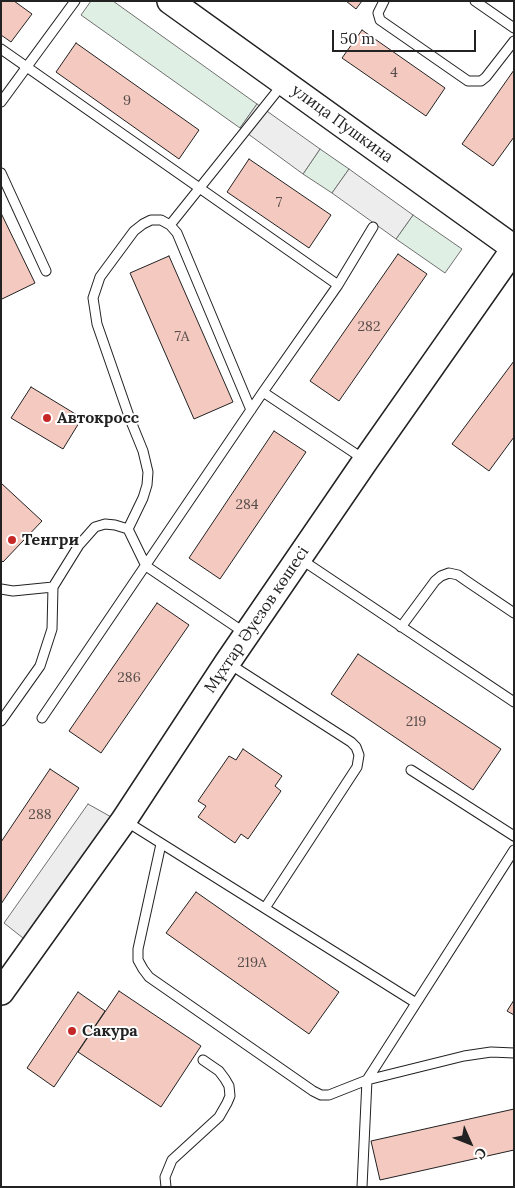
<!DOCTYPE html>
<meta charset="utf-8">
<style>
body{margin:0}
#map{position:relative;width:515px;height:1188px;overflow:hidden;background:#fff;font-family:Lora,serif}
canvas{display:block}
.frame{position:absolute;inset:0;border:2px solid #222;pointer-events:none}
.north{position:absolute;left:445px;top:1118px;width:50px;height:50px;-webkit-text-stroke:4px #fff;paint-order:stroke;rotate:134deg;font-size:14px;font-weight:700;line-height:20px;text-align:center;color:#222}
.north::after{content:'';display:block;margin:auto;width:18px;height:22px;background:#222;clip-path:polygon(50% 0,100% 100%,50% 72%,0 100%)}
.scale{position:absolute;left:332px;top:30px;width:144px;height:22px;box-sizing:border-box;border:2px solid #222;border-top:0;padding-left:6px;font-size:15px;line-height:18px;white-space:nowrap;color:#222;-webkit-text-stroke:4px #fff;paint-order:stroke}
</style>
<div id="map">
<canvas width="515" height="1188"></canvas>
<div class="frame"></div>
<div class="north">С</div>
<div class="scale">50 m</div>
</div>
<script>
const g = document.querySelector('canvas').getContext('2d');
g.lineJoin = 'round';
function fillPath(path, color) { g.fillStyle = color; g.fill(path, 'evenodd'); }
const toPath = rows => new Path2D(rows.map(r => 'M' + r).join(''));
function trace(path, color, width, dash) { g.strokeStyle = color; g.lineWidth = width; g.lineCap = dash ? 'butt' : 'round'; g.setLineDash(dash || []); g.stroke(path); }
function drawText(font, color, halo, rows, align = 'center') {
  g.font = font + ' Lora,serif'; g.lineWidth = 4; g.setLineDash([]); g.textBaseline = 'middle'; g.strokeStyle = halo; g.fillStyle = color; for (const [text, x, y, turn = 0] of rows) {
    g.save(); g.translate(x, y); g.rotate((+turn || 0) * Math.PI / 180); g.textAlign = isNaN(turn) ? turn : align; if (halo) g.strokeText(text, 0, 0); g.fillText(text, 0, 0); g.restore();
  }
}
const green = toPath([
 [91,1,113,1,257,104,240,128,81,15,91,1],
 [320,149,349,169,332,193,303,174,320,149],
 [413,215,462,249,445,273,396,239,413,215]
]);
fillPath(green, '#e0efe3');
trace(green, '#6f6f6f', 1);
const parking = toPath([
 [257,104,320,149,303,174,240,128,257,104],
 [349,169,413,215,396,239,332,193,349,169],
 [88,804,113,818,28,942,4,923,88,804]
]);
fillPath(parking, '#ededed');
trace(parking, '#6f6f6f', 1);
const building = toPath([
 [1,1,14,1,32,14,11,42,1,35,1,1],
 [346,1,362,1,356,9,346,1],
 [362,30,445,88,426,116,342,58,362,30],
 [76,43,199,130,179,159,56,72,76,43],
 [514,70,514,137,493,166,462,144,514,70],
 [249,159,331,215,309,248,227,192,249,159],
 [1,213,35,283,2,299,1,298,1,213],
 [398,254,427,274,339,401,310,381,398,254],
 [169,256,233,402,194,419,130,273,169,256],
 [514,361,514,437,489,471,452,444,514,361],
 [31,387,82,418,63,449,11,418,31,387],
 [274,431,306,452,220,579,189,558,274,431],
 [1,483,42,521,3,562,1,560,1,483],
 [157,603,189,625,101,753,69,731,157,603],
 [358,654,501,749,473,790,331,694,358,654],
 [243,749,282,776,275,786,281,791,248,839,241,834,235,843,198,817,206,806,198,801,229,756,236,760,243,749],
 [50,769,79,788,1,904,1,842,50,769],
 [196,892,339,992,309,1034,166,933,196,892],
 [119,991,201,1046,161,1107,78,1052,119,991],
 [78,992,105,1011,54,1087,27,1068,78,992],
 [514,1000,514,1015,507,1011,514,1000],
 [514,1109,514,1150,380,1180,371,1141,514,1109]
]);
fillPath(building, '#f3c9c0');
trace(building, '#222', 1);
const lane = toPath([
 [384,1,378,13,380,20,468,81,481,81,486,77,514,41],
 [475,1,514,28],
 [1,49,338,285],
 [1,102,75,1],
 [1,173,46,271],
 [170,225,282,85],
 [263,392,365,460],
 [299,558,514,702],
 [1,589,13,591,53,587,79,545,95,527,105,524,115,525,128,529],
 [401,627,435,581,441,576,449,573,458,575,468,582,514,613],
 [245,633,146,566,128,529,143,498,147,485,148,472,143,451,130,419,97,324,93,298,100,277,134,231,143,224,151,220,161,220,170,225,177,233,251,410],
 [228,663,351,742,356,747,359,755,357,767,265,908],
 [42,718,263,392,338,285,373,227],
 [1,721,40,666,52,629,53,587],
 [411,770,514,836],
 [124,820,416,1003],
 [161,844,138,949,138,960,143,969,149,977,313,1091,321,1095,329,1095,367,1080,464,1056,491,1052,514,1053],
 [166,1187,165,1177,172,1160,219,1117,227,1103,230,1096,229,1086,225,1079,219,1071,203,1060],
 [362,1187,367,1080,514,850]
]);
const secondary = toPath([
 [170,1,514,248],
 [1,992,124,820,227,663,366,460,514,249]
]);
trace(lane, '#222', 11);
trace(secondary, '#222', 28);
trace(lane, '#fff', 9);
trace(secondary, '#fff', 25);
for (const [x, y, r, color] of [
 [47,418,5,"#c62828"],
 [12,540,5,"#c62828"],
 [72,1031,5,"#c62828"]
]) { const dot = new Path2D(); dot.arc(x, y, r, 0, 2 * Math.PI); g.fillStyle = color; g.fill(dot); trace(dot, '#fff', 2); }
drawText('14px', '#564c4a', null, [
 ["4",394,73],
 ["9",127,101],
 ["7",279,203],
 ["282",369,327],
 ["7А",182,337],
 ["284",247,505],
 ["286",129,678],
 ["219",416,722],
 ["288",40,815],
 ["219А",252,963]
]);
drawText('16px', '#222', '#fff', [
 ["улица Пушкина",342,124,36],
 ["Мұхтар Әуезов көшесі",257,620,-56]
]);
drawText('bold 16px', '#222', '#fff', [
 ["Автокросс",57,418],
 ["Тенгри",22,540],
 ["Сакура",82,1031]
], 'left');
</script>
